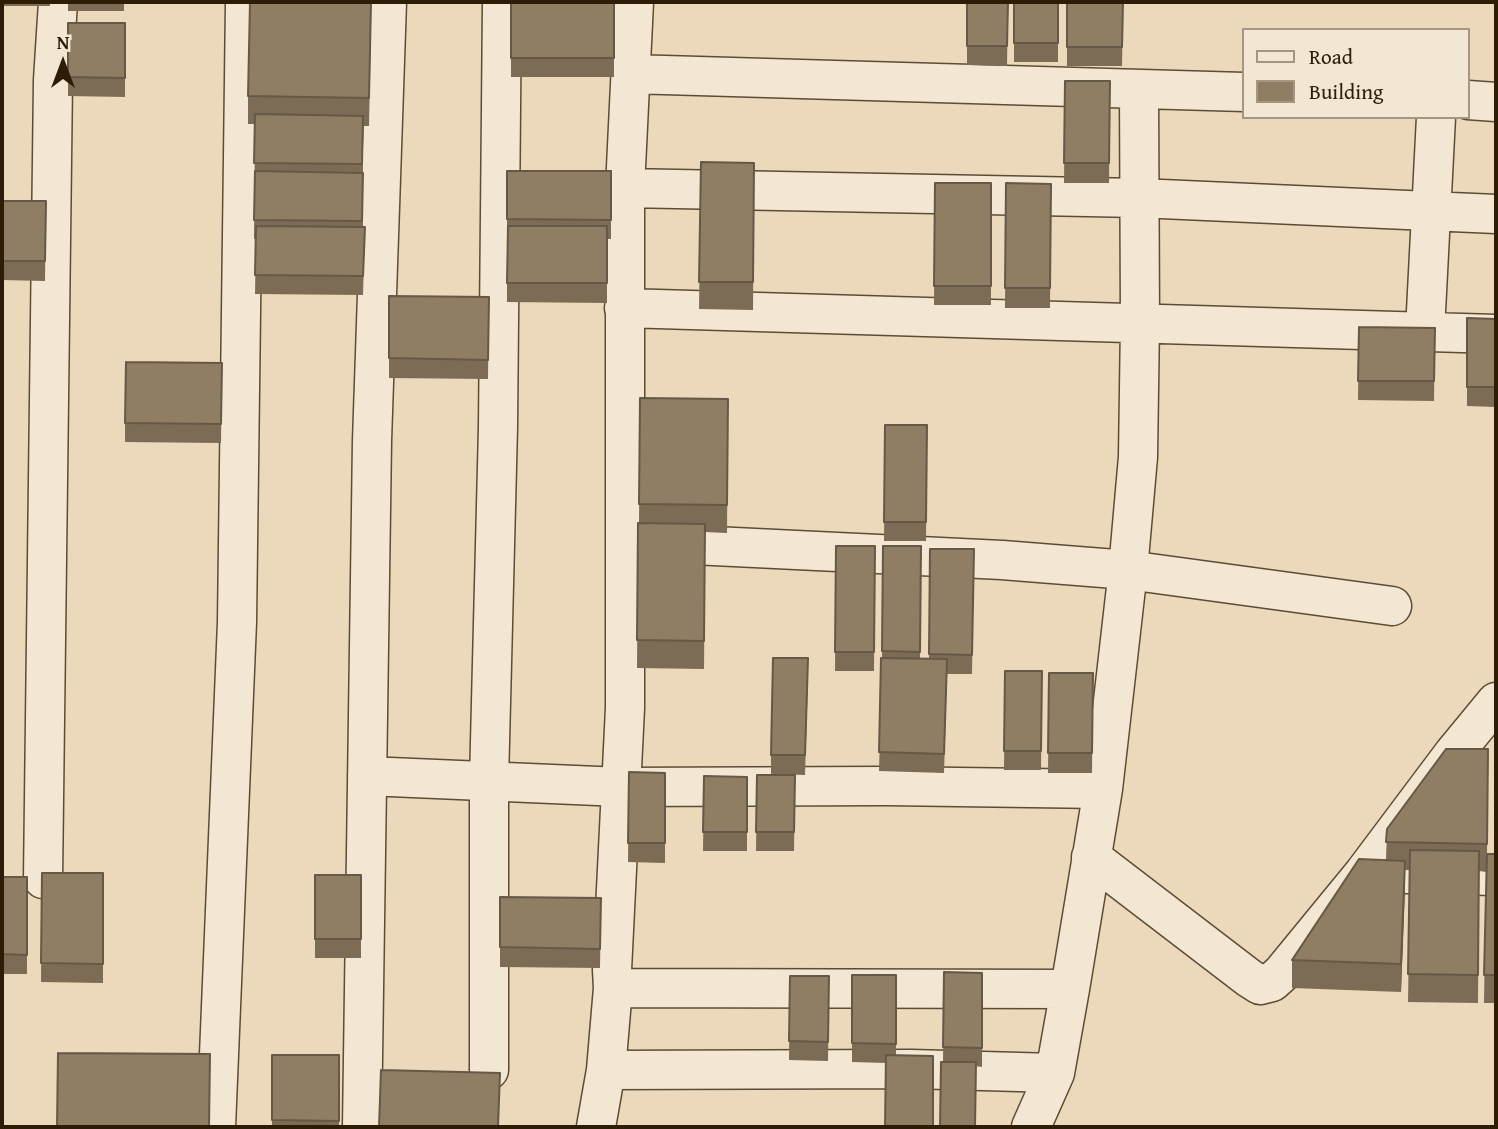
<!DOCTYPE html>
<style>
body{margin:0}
#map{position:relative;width:1498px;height:1129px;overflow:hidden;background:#ecd8ba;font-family:"Gentium Book Plus",serif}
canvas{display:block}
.frame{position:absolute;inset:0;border:4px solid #2d1d07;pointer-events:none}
.legend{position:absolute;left:1242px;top:28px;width:228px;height:91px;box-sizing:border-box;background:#f3e6d2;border:2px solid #a49681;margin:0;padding:9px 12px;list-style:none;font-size:21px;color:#2d1d07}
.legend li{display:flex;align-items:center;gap:14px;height:35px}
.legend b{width:35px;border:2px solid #a49681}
.north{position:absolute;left:28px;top:28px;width:70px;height:70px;-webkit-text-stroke:5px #f3e6d2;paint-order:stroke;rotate:0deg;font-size:19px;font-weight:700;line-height:28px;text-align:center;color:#2d1d07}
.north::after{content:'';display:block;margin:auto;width:24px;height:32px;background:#2d1d07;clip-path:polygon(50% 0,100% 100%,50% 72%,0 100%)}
</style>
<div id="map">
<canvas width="1498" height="1129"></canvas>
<div class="frame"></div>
<ul class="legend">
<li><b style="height:9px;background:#f3e6d2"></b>Road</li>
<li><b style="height:19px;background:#907e64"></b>Building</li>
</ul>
<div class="north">N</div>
</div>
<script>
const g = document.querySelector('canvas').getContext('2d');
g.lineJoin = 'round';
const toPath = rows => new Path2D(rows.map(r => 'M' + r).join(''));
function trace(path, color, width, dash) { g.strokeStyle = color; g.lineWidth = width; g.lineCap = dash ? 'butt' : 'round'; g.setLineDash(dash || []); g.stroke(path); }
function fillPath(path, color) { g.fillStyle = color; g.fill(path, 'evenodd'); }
const minor = toPath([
 [630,74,1244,92],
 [1468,100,1496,102],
 [625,188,1139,198,1496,214],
 [624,308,1496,334],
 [1425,331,1436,117],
 [652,543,1002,560,1128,570,1392,606],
 [367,776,621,787,886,786,1103,789],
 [1091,857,1249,978,1260,985,1272,982,1282,973,1364,873,1454,753,1496,702],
 [1364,873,1496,876],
 [43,879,53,80,58,2],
 [613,988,1070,989],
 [489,1070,489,781,498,427,502,2],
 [606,1070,911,1069,1055,1073],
 [216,1127,237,622,245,2],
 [362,1127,372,441,387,2],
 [596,1127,606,1070,613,988,612,970,625,708,625,188,634,2],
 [1031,1127,1055,1073,1070,989,1103,789,1128,570,1138,457,1140,322,1139,89]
]);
trace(minor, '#5d4c34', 41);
trace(minor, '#f3e6d2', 38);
fillPath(toPath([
 [2,2,50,2,50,6,2,6],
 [68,2,124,2,124,11,68,11],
 [510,2,614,2,614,77,511,77,511,7,510,7],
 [967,2,1008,2,1007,66,967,65],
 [1014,2,1058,2,1058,62,1014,62],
 [1067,2,1123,2,1122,66,1067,66],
 [68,23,125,23,125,97,68,96],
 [371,26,369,126,363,126,363,227,365,227,363,295,255,294,256,239,254,239,255,124,248,124,248,96],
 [1065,81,1110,81,1109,183,1064,183],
 [701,162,754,163,753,310,699,309],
 [507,171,611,171,611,239,607,239,607,303,507,302],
 [935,183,991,183,991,305,934,305],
 [1006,183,1051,184,1050,308,1005,308],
 [2,201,46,201,45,281,2,280],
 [389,296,489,297,488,379,389,378],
 [1467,318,1496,319,1496,407,1467,406],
 [1359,327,1435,328,1434,401,1358,400],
 [222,363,221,443,125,442,125,423],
 [640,398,728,399,727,533,705,532,704,669,637,668,638,523,639,523],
 [885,425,927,425,926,541,884,541],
 [836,546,875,546,874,671,835,671],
 [883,546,921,546,920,659,929,659,930,549,974,549,972,674,947,674,944,773,879,771,882,658],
 [1005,671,1042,671,1041,770,1004,770],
 [1049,673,1093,673,1092,773,1048,773],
 [808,678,805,775,771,774,771,755],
 [1488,749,1487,854,1496,854,1496,1003,1484,1003,1486,872,1479,871,1478,1003,1408,1002,1410,870,1405,870,1401,992,1292,988,1292,960,1386,860,1387,829],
 [629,772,665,773,665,863,628,862],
 [757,775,795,775,794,851,756,851],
 [704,776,747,777,747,851,703,851],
 [42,873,103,873,103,983,41,982],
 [315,875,361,875,361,958,315,958],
 [2,877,27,877,27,974,2,974],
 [500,897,601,898,600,968,500,967],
 [944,972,982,973,982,1067,943,1062],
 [852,975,896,975,896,1056,886,1063,852,1062],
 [790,976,829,976,828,1061,789,1060],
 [272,1055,339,1055,339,1127,272,1127]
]), '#7c6c56');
fillPath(toPath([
 [1405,861,1405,889,1401,992,1401,964]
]), '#655846');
const building = toPath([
 [250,2,371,2,369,98,248,96,250,2],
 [511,2,614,2,614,58,511,58,511,2],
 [967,2,1008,2,1007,46,967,46,967,2],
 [1014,2,1058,2,1058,43,1014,43,1014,2],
 [1067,2,1123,2,1122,47,1067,47,1067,2],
 [68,23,125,23,125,78,68,77,68,23],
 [1065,81,1110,81,1109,163,1064,163,1065,81],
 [255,114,363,116,362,164,254,163,255,114],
 [701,162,754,163,753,282,699,282,701,162],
 [255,171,363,173,362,221,254,220,255,171],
 [507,171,611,171,611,220,507,219,507,171],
 [935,183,991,183,991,286,934,286,935,183],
 [1006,183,1051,184,1050,288,1005,288,1006,183],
 [2,201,46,201,45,261,2,261,2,201],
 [256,226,365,227,363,276,255,275,256,226],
 [508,226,607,226,607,283,507,283,508,226],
 [389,296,489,297,488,360,389,358,389,296],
 [1467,318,1496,319,1496,387,1467,387,1467,318],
 [1359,327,1435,328,1434,381,1358,381,1359,327],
 [126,362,222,363,221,424,125,423,126,362],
 [640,398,728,399,727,505,639,504,640,398],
 [885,425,927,425,926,522,884,522,885,425],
 [638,523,705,524,704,641,637,640,638,523],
 [836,546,875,546,874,652,835,652,836,546],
 [883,546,921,546,920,652,882,651,883,546],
 [930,549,974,549,972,655,929,654,930,549],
 [773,658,808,658,805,755,771,755,773,658],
 [881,658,947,659,944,754,879,752,881,658],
 [1005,671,1042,671,1041,751,1004,751,1005,671],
 [1049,673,1093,673,1092,753,1048,753,1049,673],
 [1446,749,1488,749,1487,844,1386,842,1387,829,1446,749],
 [629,772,665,773,665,843,628,843,629,772],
 [757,775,795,775,794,832,756,832,757,775],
 [704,776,747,777,747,832,703,832,704,776],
 [1410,850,1479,851,1478,975,1408,974,1410,850],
 [1487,854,1496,854,1496,975,1484,975,1487,854],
 [1359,859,1405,861,1401,964,1292,960,1359,859],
 [42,873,103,873,103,964,41,963,42,873],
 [315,875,361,875,361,939,315,939,315,875],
 [2,877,27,877,27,955,2,954,2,877],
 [500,897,601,898,600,949,500,947,500,897],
 [944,972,982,973,982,1048,943,1047,944,972],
 [852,975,896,975,896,1044,852,1043,852,975],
 [790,976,829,976,828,1042,789,1041,790,976],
 [58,1053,210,1054,209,1127,57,1127,58,1053],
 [272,1055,339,1055,339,1121,272,1120,272,1055],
 [886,1055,933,1056,933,1127,885,1127,886,1055],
 [941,1062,976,1062,975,1127,940,1127,941,1062],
 [381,1070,500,1073,498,1127,379,1127,381,1070]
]);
fillPath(building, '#907e64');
trace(building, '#655846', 2);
</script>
